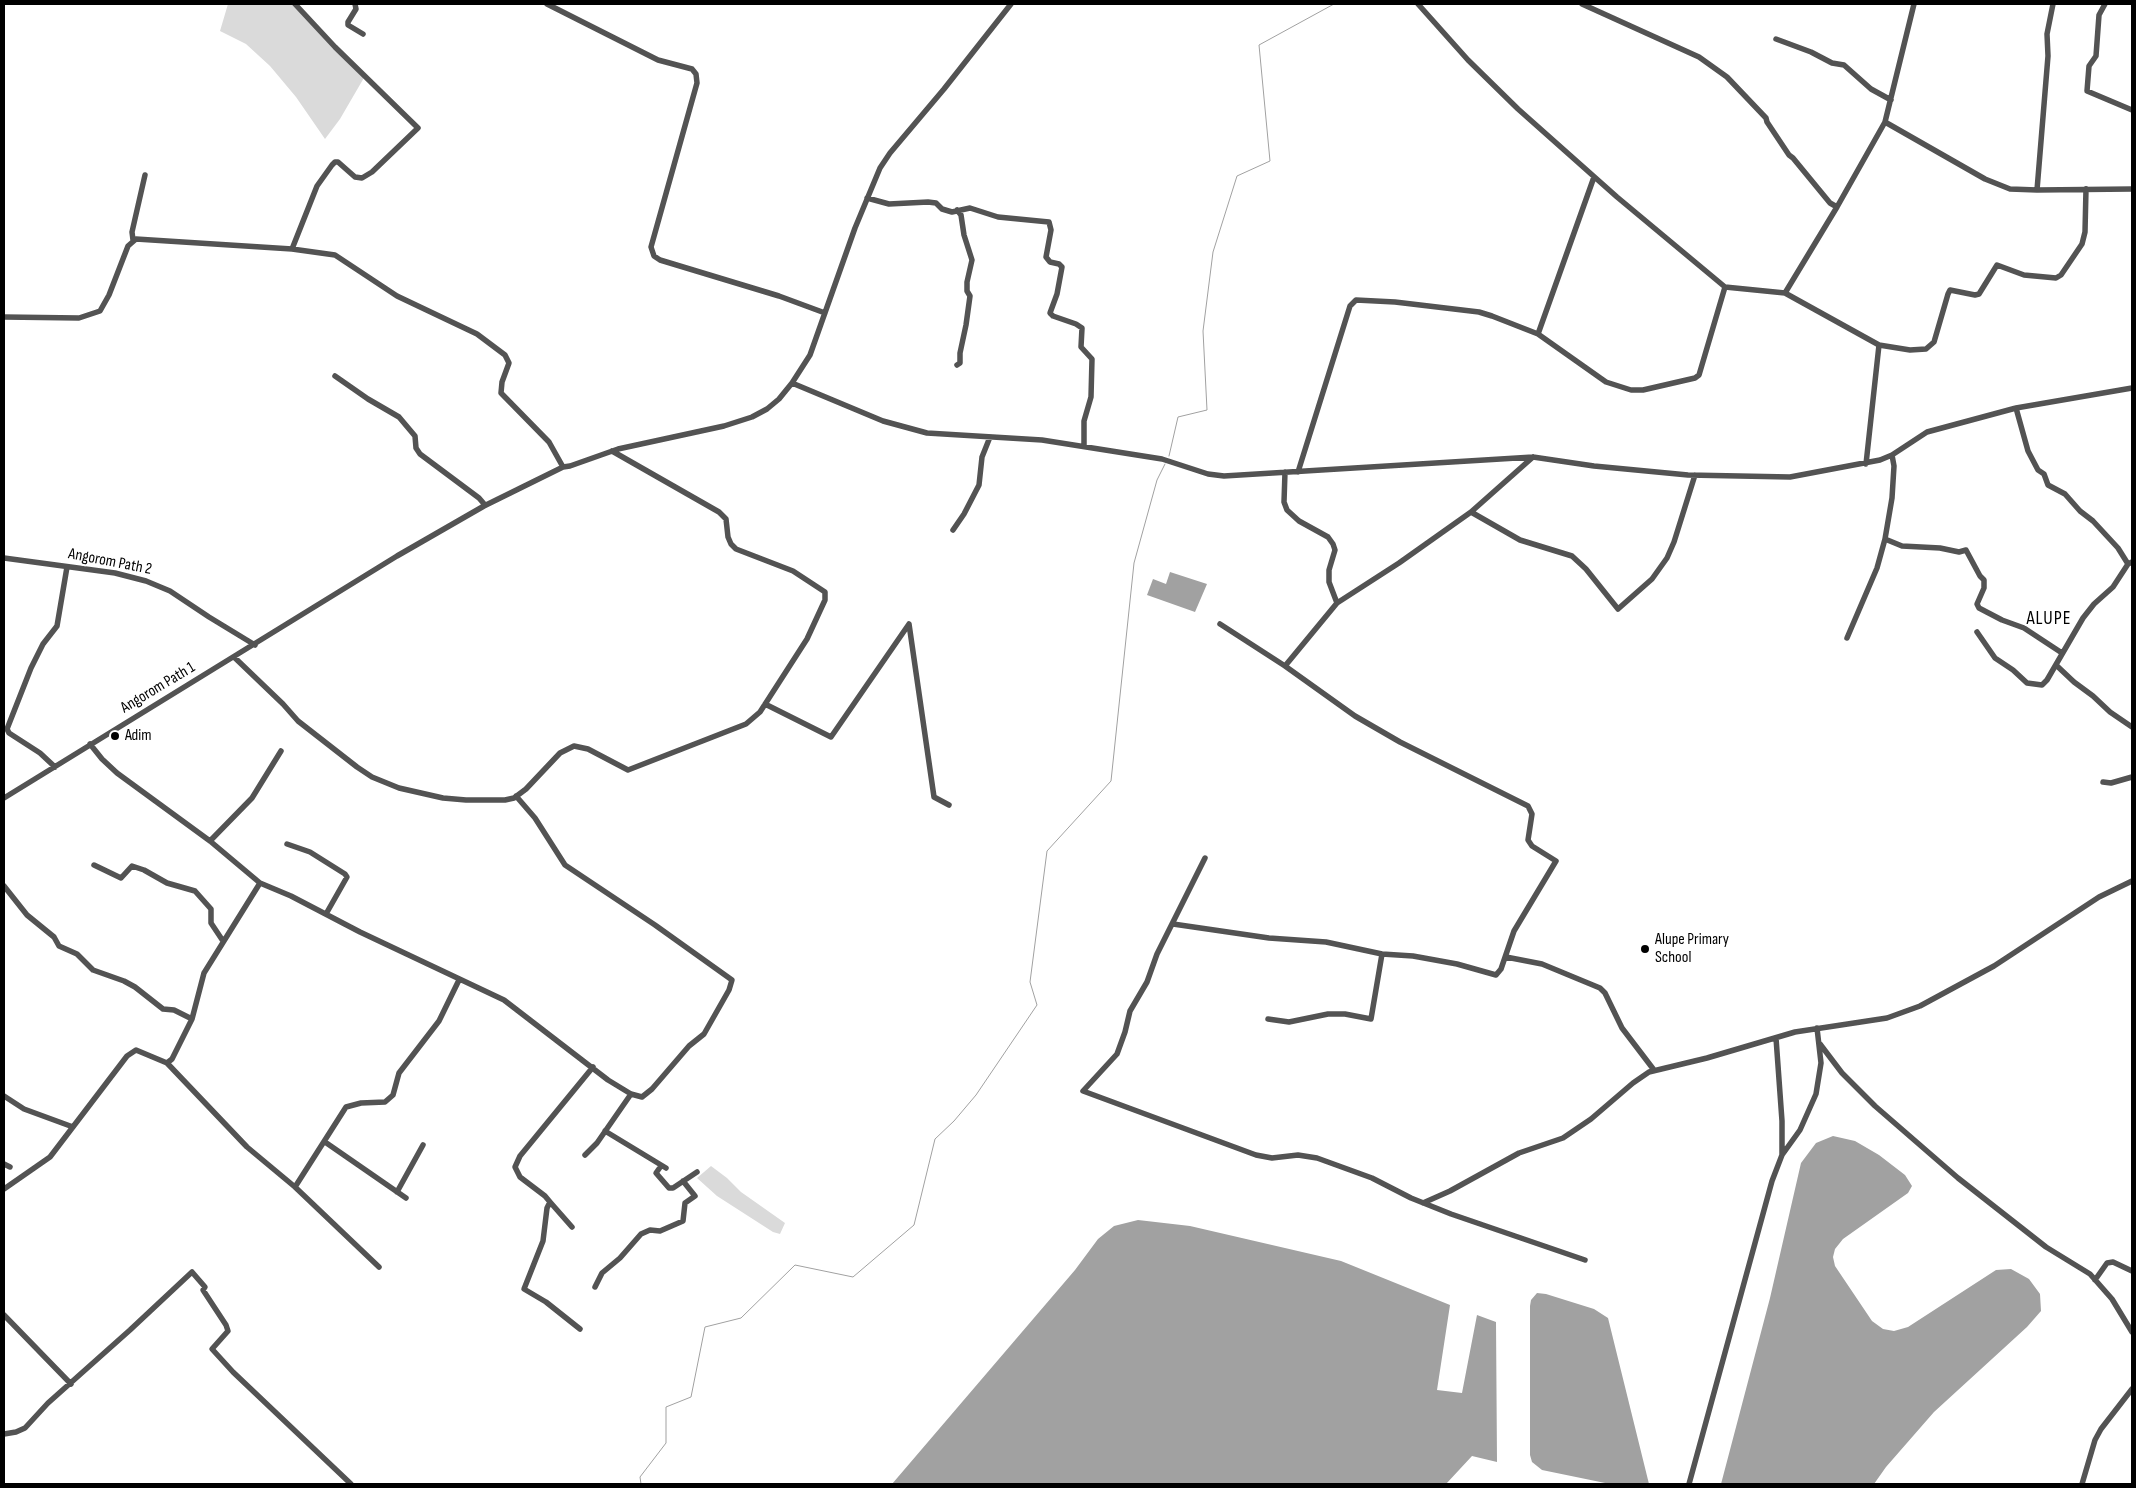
<!DOCTYPE html>
<style>
body{margin:0}
#map{position:relative;width:2136px;height:1488px;overflow:hidden;background:#fff;font-family:"Sofia Sans Condensed",sans-serif}
canvas{display:block}
.frame{position:absolute;inset:0;border:5px solid #000;pointer-events:none}
</style>
<div id="map">
<canvas width="2136" height="1488"></canvas>
<div class="frame"></div>
</div>
<script>
const g = document.querySelector('canvas').getContext('2d');
g.lineJoin = 'round';
function fillPath(path, color) { g.fillStyle = color; g.fill(path, 'evenodd'); }
const toPath = rows => new Path2D(rows.map(r => 'M' + r).join(''));
function trace(path, color, width, dash) { g.strokeStyle = color; g.lineWidth = width; g.lineCap = dash ? 'butt' : 'round'; g.setLineDash(dash || []); g.stroke(path); }
function drawText(font, color, halo, rows, align = 'center') {
  g.font = font + ' "Sofia Sans Condensed",sans-serif'; g.lineWidth = 4; g.setLineDash([]); g.textBaseline = 'middle'; g.strokeStyle = halo; g.fillStyle = color; for (const [text, x, y, turn = 0] of rows) {
    g.save(); g.translate(x, y); g.rotate((+turn || 0) * Math.PI / 180); g.textAlign = isNaN(turn) ? turn : align; if (halo) g.strokeText(text, 0, 0); g.fillText(text, 0, 0); g.restore();
  }
}
fillPath(toPath([
 [228,4,295,4,365,76,340,119,325,139,296,97,270,66,246,44,220,31],
 [711,1166,727,1178,741,1192,785,1223,780,1234,773,1232,717,1196,697,1178]
]), '#dadada');
fillPath(toPath([
 [1170,572,1207,584,1195,612,1147,595,1153,579,1166,584],
 [1833,1136,1855,1141,1879,1155,1905,1175,1912,1186,1908,1193,1843,1239,1835,1249,1833,1257,1835,1266,1872,1321,1883,1329,1894,1331,1908,1327,1996,1270,2011,1269,2029,1279,2040,1294,2041,1311,2027,1327,1934,1412,1886,1467,1874,1484,1721,1484,1770,1298,1801,1163,1816,1143],
 [1138,1220,1190,1226,1341,1261,1450,1305,1437,1390,1462,1393,1477,1315,1496,1322,1497,1462,1472,1456,1446,1484,892,1484,1075,1270,1098,1239,1114,1226],
 [1537,1293,1546,1294,1594,1309,1608,1318,1649,1484,1610,1484,1542,1470,1532,1462,1530,1455,1530,1306,1531,1300]
]), '#a1a1a1');
trace(toPath([
 [1169,456,1178,417,1207,410,1203,331,1213,252,1237,176,1270,161,1259,45,1334,4],
 [641,1484,640,1477,666,1443,666,1407,691,1397,705,1327,741,1318,795,1265,853,1277,914,1225,935,1139,954,1121,976,1095,1037,1005,1030,982,1047,851,1111,781,1134,563,1157,480,1165,464]
]), '#a1a1a1', 1);
trace(toPath([
 [355,4,356,9,348,22,348,25,363,34],
 [547,4,658,60,692,69,696,74,697,83,651,247,654,256,660,260,779,296,825,313],
 [1418,4,1468,60,1518,109,1617,197,1725,287,1785,293,1837,207,1885,122,1914,4],
 [1582,4,1699,57,1727,77,1766,118,1767,122,1789,155,1793,158,1830,203,1837,207],
 [2105,4,2099,15,2096,56,2089,66,2087,91,2132,110],
 [1776,39,1811,52,1832,63,1844,65,1871,89,1891,100],
 [1885,122,1985,179,2010,189,2037,190,2132,189],
 [2037,190,2048,56,2047,34,2053,4],
 [867,198,889,204,928,202,936,203,942,209,952,212,970,208,998,217,1049,222,1051,230,1046,257,1050,262,1059,264,1062,267,1057,294,1050,313,1053,316,1076,324,1082,328,1081,347,1092,359,1091,397,1084,421,1084,446],
 [957,210,961,215,964,235,972,260,967,282,967,291,970,296,966,325,960,353,960,363,957,365],
 [133,240,132,232,145,175],
 [292,249,317,186,332,165,335,162,338,162,355,177,362,178,372,172,418,128,335,47,295,4],
 [1785,293,1879,345,1910,350,1926,349,1934,342,1948,294,1950,290,1975,295,1979,294,1997,265,2024,275,2056,278,2061,275,2082,244,2085,232,2086,189],
 [4,317,79,318,100,311,109,295,128,246,136,239,292,249,335,255,397,296,477,334,505,355,509,363,502,382,501,393,549,442,563,467],
 [1538,334,1594,177],
 [335,376,368,399,399,417,415,436,416,448,420,454,479,498,485,505],
 [792,383,883,421,927,433,1042,440,1162,459,1208,474,1224,476,1533,457,1594,466,1688,475,1790,477,1880,460,1892,455,1927,432,2016,408,2132,388],
 [2016,408,2028,451,2038,470,2044,474,2048,485,2065,494,2080,511,2093,521,2118,548,2128,564],
 [1866,464,1879,345],
 [1285,472,1284,502,1287,510,1299,521,1328,537,1333,544,1335,550,1329,570,1329,582,1337,603],
 [1298,472,1350,306,1356,300,1395,302,1479,312,1492,316,1538,334,1606,382,1631,390,1643,390,1695,378,1699,375,1725,287],
 [1471,512,1520,540,1572,556,1586,569,1618,609,1652,579,1667,558,1674,542,1695,475],
 [953,530,964,514,979,485,982,457,990,437],
 [1885,539,1902,546,1940,548,1959,552,1966,550,1980,576,1984,580,1984,588,1977,604,1979,608,2002,620,2024,628,2062,653],
 [4,558,115,573,146,581,170,591,209,617,255,645],
 [1977,632,1995,658,2013,670,2027,683,2042,685,2047,680,2083,618,2094,604,2113,587,2128,564,2132,562],
 [1847,638,1877,568,1885,539,1892,498,1894,466,1892,455],
 [234,657,283,704,298,721,357,767,372,777,399,788,443,798,466,800,505,800,514,798,526,789,560,753,574,746,588,749,628,770,746,724,760,712,807,639,825,600,825,592,793,571,736,549,731,544,728,537,726,519,719,512,612,451],
 [2056,665,2074,682,2093,696,2110,712,2132,727],
 [1285,666,1337,603,1399,563,1471,512,1533,457],
 [765,704,831,737,909,624,934,797,949,805],
 [55,767,40,753,9,733,7,729,31,668,43,644,57,626,67,567],
 [2103,782,2111,783,2132,777],
 [4,798,397,556,484,506,563,467,570,466,618,449,724,426,752,417,767,409,779,399,792,383,810,355,855,228,880,168,890,153,944,89,1011,4],
 [210,841,252,798,281,751],
 [287,844,310,852,345,874,347,877,326,914],
 [1205,858,1157,954,1147,982,1130,1011,1125,1032,1117,1054,1083,1091,1256,1155,1272,1158,1298,1155,1317,1158,1372,1178,1411,1198,1451,1214,1585,1260],
 [94,865,121,878,132,866,144,870,167,883,195,891,211,909,211,923,223,941],
 [260,883,291,896,360,932,504,1000,608,1080,631,1094,642,1097,652,1089,689,1046,704,1034,729,990,732,980,655,925,565,865,535,818,516,796],
 [4,886,27,915,54,937,59,946,77,954,93,970,124,981,135,987,163,1009,174,1010,192,1019],
 [1173,924,1269,938,1326,942,1382,954,1413,956,1457,964,1496,975,1501,969,1514,931,1556,861,1532,846,1528,840,1532,814,1528,806,1400,742,1355,716,1285,666,1220,624],
 [1506,957,1542,964,1600,988,1605,993,1622,1028,1654,1070],
 [1268,1019,1289,1022,1328,1014,1345,1014,1371,1019,1382,954],
 [1776,1038,1782,1121,1782,1155],
 [1820,1044,1842,1073,1875,1106,1958,1178,2046,1247,2090,1274,2112,1299,2132,1332],
 [167,1063,247,1147,295,1187,379,1267],
 [4,1096,24,1109,73,1127],
 [605,1131,666,1168],
 [325,1142,406,1198],
 [585,1155,597,1143,631,1094],
 [4,1164,10,1167],
 [661,1166,656,1173,669,1188,673,1188,697,1172],
 [295,1187,346,1107,361,1103,385,1102,393,1095,399,1073,439,1021,459,980],
 [4,1189,50,1157,127,1056,136,1050,167,1063,172,1059,192,1019,204,973,260,883,210,841,117,773,102,759,90,744],
 [397,1192,423,1145],
 [550,1202,572,1227],
 [1423,1203,1450,1191,1519,1153,1563,1138,1591,1119,1633,1083,1649,1072,1707,1058,1795,1032,1887,1018,1920,1006,1994,966,2099,897,2132,881],
 [2095,1280,2107,1263,2113,1262,2132,1271],
 [595,1287,602,1273,620,1258,641,1234,650,1230,660,1231,683,1221,685,1203,695,1196,683,1181],
 [4,1315,71,1384],
 [580,1329,546,1302,524,1289,543,1241,547,1208,550,1202,545,1196,520,1177,515,1167,520,1156,593,1067],
 [4,1434,16,1432,25,1428,48,1403,130,1330,192,1272,205,1287,203,1290,226,1325,228,1331,212,1349,233,1372,351,1484],
 [1689,1484,1772,1181,1782,1155,1800,1130,1816,1094,1821,1063,1817,1028],
 [2082,1484,2095,1440,2101,1429,2132,1389]
]), '#535353', 5.5);
for (const [x, y, r, color] of [
 [115,736,5,"#000"],
 [1645,949,5,"#000"]
]) { const dot = new Path2D(); dot.arc(x, y, r, 0, 2 * Math.PI); g.fillStyle = color; g.fill(dot); trace(dot, '#fff', 2); }
drawText('16px', '#000', '#fff', [
 ["Angorom Path 2",110,562,11],
 ["Angorom Path 1",158,688,-31]
]);
drawText('16px', '#000', '#fff', [
 ["Adim",125,736],
 ["Alupe Primary",1655,940],
 ["School",1655,958]
], 'left');
g.letterSpacing = '1px';
drawText('19px', '#000', '#fff', [
 ["ALUPE",2049,619]
]);
g.letterSpacing = '0px';
</script>
